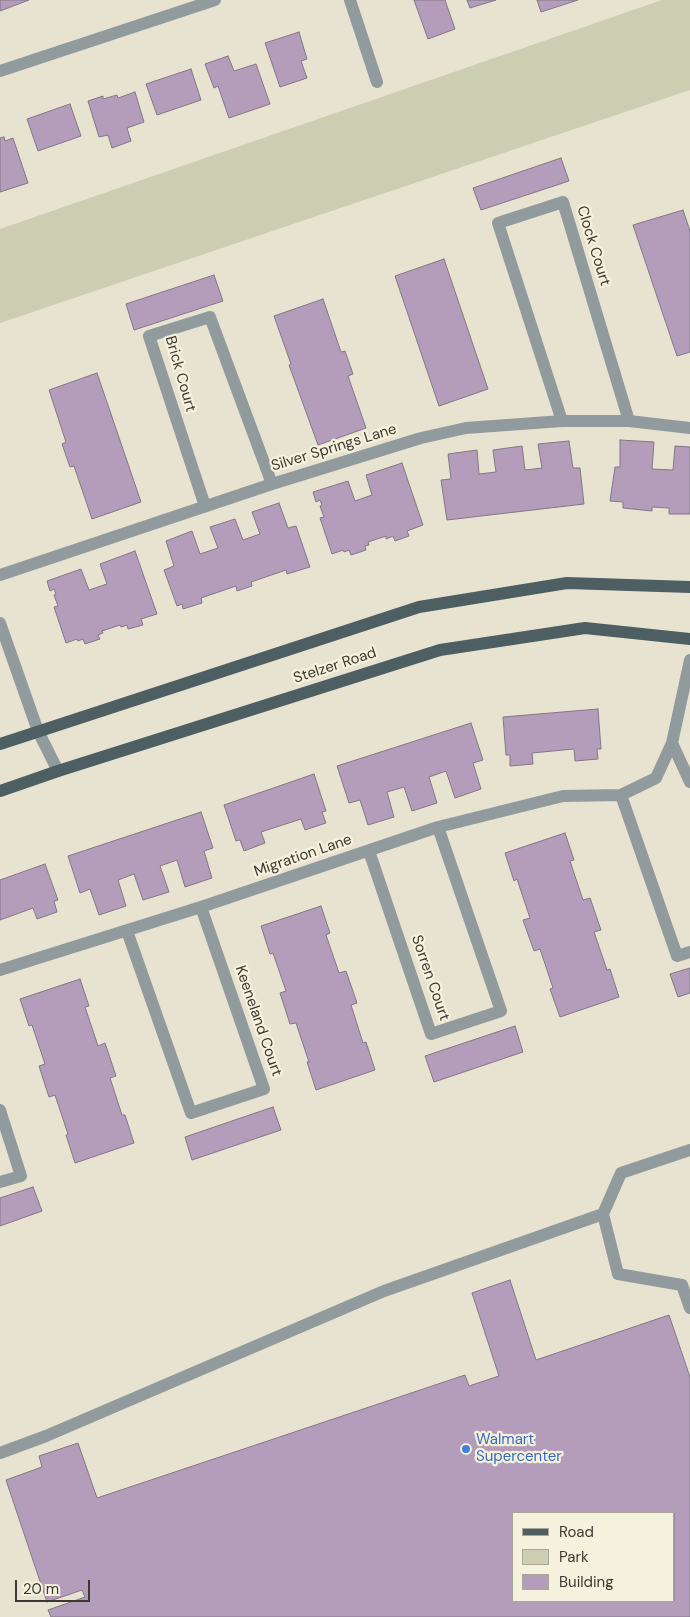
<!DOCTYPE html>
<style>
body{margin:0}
#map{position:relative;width:690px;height:1617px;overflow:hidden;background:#e8e3d0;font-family:"DM Sans",sans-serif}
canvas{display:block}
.legend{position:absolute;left:512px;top:1512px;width:162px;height:90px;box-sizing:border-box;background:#f6f1dd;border:1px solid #aba798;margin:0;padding:6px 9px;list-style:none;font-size:15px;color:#3b3931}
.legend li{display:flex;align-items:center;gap:10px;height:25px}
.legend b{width:25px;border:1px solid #aba798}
.scale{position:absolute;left:15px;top:1580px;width:75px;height:22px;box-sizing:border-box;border:2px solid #3b3931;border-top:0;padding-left:6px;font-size:15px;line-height:18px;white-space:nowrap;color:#3b3931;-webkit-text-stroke:4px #f6f1dd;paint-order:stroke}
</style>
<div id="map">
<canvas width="690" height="1617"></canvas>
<ul class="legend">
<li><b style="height:6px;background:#4e5f64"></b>Road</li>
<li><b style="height:14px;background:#cbceb0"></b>Park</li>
<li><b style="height:14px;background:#b39dbb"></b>Building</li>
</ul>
<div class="scale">20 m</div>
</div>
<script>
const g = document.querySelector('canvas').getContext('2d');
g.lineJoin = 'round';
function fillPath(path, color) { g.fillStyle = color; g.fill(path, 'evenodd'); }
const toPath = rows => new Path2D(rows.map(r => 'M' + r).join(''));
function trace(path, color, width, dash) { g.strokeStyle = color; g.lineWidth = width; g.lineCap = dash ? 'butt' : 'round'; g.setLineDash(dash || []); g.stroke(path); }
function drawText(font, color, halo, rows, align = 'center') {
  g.font = font + ' "DM Sans",sans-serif'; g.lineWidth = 4.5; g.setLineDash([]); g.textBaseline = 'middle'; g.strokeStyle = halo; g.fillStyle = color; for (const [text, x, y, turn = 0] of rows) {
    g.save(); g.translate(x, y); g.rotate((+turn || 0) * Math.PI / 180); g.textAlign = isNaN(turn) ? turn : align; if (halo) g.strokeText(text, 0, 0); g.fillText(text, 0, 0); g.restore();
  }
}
fillPath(toPath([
 [662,0,690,0,690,90,0,323,0,229]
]), '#cbceb0');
const building = toPath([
 [0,0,29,0,0,11,0,0],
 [414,0,445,0,455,29,428,39,414,0],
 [467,0,496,0,470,8,467,0],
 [537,0,578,0,541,12,537,0],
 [299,32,307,59,301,61,307,78,280,87,265,43,299,32],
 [228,56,234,71,256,64,270,104,229,118,218,86,214,88,205,64,228,56],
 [191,69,201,100,157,115,146,84,191,69],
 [135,92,144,122,127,128,131,141,112,148,108,135,99,137,88,101,103,96,103,99,117,95,118,98,135,92],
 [70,104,81,136,38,151,27,119,70,104],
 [4,137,5,141,13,138,28,183,0,192,0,138,4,137],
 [561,158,569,181,481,210,473,188,561,158],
 [683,210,690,231,690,352,677,356,633,225,683,210],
 [444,259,488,389,439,406,395,276,444,259],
 [214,275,223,301,134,330,126,304,214,275],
 [323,299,341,352,345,351,353,374,348,376,366,428,318,445,289,365,291,364,274,316,323,299],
 [97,373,141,502,92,519,74,466,70,467,62,444,66,442,49,390,97,373],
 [620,440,654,442,652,469,673,470,675,446,690,447,690,514,669,514,669,508,652,507,652,511,623,508,623,502,610,501,615,467,620,467,620,440],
 [569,441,573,468,580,468,584,504,447,520,441,480,451,479,448,454,477,450,479,474,496,472,493,450,522,446,525,470,542,468,538,444,569,441],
 [402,463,423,525,407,531,409,536,395,541,393,536,386,539,386,536,368,542,369,545,365,546,366,550,351,555,349,550,344,552,343,550,332,554,320,518,324,517,320,506,322,505,320,500,316,502,313,492,348,481,355,501,372,495,366,475,402,463],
 [279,503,288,528,296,526,310,567,287,574,286,570,251,582,252,586,237,591,236,586,201,598,202,603,183,609,182,604,177,606,164,570,174,566,166,541,192,531,200,554,218,548,210,527,235,519,243,540,260,534,252,512,279,503],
 [135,551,157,614,141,619,143,625,128,629,127,625,121,627,120,625,102,631,103,633,98,635,100,639,85,644,83,639,78,641,77,639,66,643,54,607,58,606,54,595,56,594,54,589,50,591,47,581,81,569,89,590,107,584,100,564,135,551],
 [598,709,601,749,597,749,598,759,575,761,574,749,532,753,533,764,510,766,510,755,506,755,503,717,598,709],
 [471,723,483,760,473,763,481,789,455,798,446,771,429,777,437,803,412,811,404,787,387,792,394,817,368,825,360,800,349,803,337,766,471,723],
 [314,774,326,811,322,812,326,823,305,830,301,819,261,832,265,843,244,851,240,840,236,841,224,805,314,774],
 [201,812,213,848,204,851,212,878,185,887,177,860,160,866,169,892,143,900,134,874,118,880,126,906,99,915,90,889,80,893,68,856,201,812],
 [565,833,574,860,570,861,583,900,590,898,601,930,594,932,607,970,610,969,619,997,560,1017,550,989,553,988,540,949,534,951,523,920,530,918,517,879,514,881,505,853,565,833],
 [45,864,58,900,54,901,57,912,37,919,33,908,0,920,0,880,45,864],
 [321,906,330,933,326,935,339,973,346,971,357,1003,351,1005,363,1043,366,1042,375,1070,316,1090,307,1062,309,1062,296,1023,290,1024,280,993,286,991,273,953,270,954,261,926,321,906],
 [690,968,690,993,678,997,670,974,690,968],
 [80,979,89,1006,85,1007,98,1046,105,1043,116,1076,110,1078,122,1115,125,1115,134,1143,75,1163,66,1135,68,1134,55,1095,49,1097,39,1066,45,1064,32,1025,29,1026,20,999,80,979],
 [515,1026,523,1052,434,1082,425,1056,515,1026],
 [273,1107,281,1130,192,1160,185,1137,273,1107],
 [33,1187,42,1211,0,1226,0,1198,33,1187],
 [510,1280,536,1360,669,1315,690,1377,690,1617,51,1617,48,1610,85,1597,82,1590,47,1602,6,1480,42,1467,39,1456,78,1443,97,1498,465,1375,469,1386,499,1376,472,1293,510,1280],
 [514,1513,674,1513,674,1601,514,1601,514,1513]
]);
fillPath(building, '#b39dbb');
trace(building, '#827786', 1);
trace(toPath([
 [603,1214,621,1173,690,1150],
 [0,1453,46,1436,384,1291,603,1214,618,1274,682,1285,690,1308]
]), '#919b9d', 12);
trace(toPath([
 [350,0,377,82],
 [0,71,215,0],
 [562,421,498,223,563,202,629,421],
 [205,506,149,336,210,317,272,484],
 [0,575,272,484,421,438,466,428,562,421,629,421,690,428],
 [0,623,38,731,58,771],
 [672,743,690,782],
 [621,795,677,956,690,952],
 [369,851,431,1034,501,1011,438,827],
 [127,931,191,1113,264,1089,201,907],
 [0,970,201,907,438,827,563,796,621,795,656,778,672,743,690,660],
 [0,1110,21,1176,0,1182]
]), '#919b9d', 12);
trace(toPath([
 [0,744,419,607,567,583,690,587],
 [0,791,58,771,440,650,585,628,690,639]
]), '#4e5f64', 12);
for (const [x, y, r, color] of [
 [466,1449,5,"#3f7fe0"]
]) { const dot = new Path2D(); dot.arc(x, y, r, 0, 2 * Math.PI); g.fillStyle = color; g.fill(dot); trace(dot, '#f6f1dd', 2); }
drawText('15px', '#3b3931', '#f6f1dd', [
 ["Clock Court",593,246,73],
 ["Brick Court",180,374,74],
 ["Silver Springs Lane",334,448,-17],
 ["Stelzer Road",335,666,-18],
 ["Migration Lane",303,856,-19],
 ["Sorren Court",430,978,71],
 ["Keeneland Court",258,1021,71]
]);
drawText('15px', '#366cbe', '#f6f1dd', [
 ["Walmart",476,1440],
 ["Supercenter",476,1457]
], 'left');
</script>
